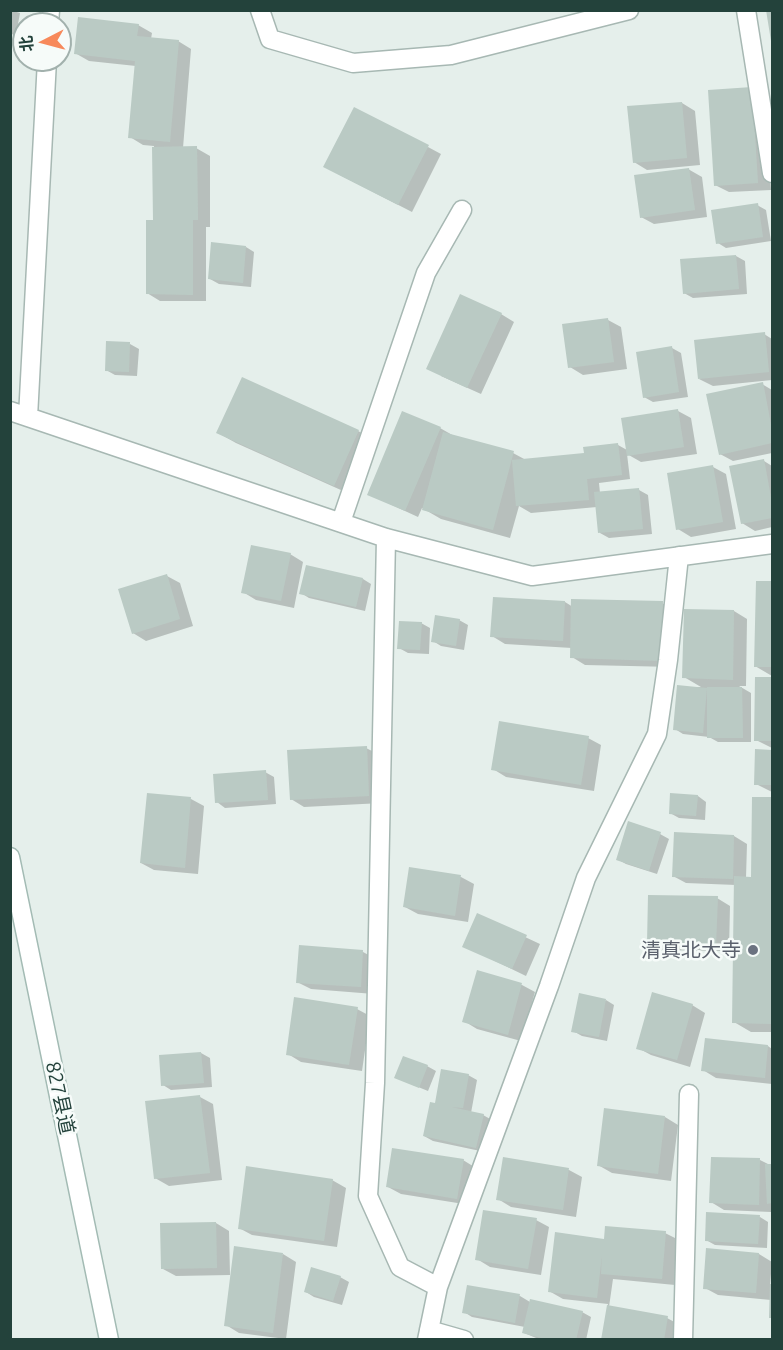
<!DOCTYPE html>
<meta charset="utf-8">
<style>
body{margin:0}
#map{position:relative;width:783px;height:1350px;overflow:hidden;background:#e5efeb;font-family:Ubuntu,"Noto Sans SC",sans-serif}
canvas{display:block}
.frame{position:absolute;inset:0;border:12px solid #23423b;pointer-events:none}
.north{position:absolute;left:12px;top:12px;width:60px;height:60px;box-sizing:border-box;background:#f6fbf9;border:2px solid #a2b1ad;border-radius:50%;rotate:264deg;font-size:16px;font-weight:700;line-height:24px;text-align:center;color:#23423b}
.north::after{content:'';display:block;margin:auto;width:21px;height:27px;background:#f7895b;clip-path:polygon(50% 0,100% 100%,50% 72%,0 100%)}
</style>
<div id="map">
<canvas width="783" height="1350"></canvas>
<div class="frame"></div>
<div class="north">北</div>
</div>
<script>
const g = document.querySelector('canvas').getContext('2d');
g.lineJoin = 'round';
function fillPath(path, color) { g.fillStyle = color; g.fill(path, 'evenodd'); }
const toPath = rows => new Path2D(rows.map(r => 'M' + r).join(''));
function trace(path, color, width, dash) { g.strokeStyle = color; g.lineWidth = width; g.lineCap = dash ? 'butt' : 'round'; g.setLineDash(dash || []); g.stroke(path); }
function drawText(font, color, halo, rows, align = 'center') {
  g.font = font + ' Ubuntu,"Noto Sans SC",sans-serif'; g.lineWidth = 5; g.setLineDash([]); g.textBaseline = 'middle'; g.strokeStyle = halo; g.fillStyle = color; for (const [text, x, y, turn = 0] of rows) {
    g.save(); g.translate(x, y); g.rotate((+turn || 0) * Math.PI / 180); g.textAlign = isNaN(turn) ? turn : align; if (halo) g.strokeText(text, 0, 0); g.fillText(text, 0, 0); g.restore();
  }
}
fillPath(toPath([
 [10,10,20,13,16,35,10,34],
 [138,25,152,33,151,39,178,41,191,49,183,148,196,148,210,156,210,227,206,227,206,301,160,301,147,293,154,221,154,146,143,145,130,137,136,66,89,61,75,53],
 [765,96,771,190,729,192,715,185],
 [682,103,695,111,700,165,647,170,634,162],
 [428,147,441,154,412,212,338,174],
 [688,169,702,177,707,217,654,224,641,217],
 [757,205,766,210,771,241,726,248,718,243],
 [246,247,254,252,251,287,219,284,210,279],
 [736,256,745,261,747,294,693,298,684,293],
 [501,314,514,322,481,394,441,376],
 [608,320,621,327,627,369,583,375,570,367],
 [764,334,772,339,772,380,713,386,699,379],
 [130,344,139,349,137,376,115,375,106,370],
 [672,348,681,353,688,397,653,402,644,397],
 [242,379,358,431,376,441,352,495,236,443,218,433],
 [762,384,772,390,772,453,733,461,720,454],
 [678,411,691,418,697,454,641,462,627,454,630,479,599,483,600,493,639,490,648,495,652,534,609,538,600,533,597,507,531,513,519,506,510,538,441,519,422,508,418,517,368,494,440,428,454,436,513,453,526,460,586,454,618,445,627,450],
 [764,461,772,466,772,514,770,512,768,515,772,517,772,527,755,531,742,523],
 [713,467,726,474,736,529,691,537,678,529],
 [290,554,303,562,294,608,256,600,243,592],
 [167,576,180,583,193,626,146,641,133,633],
 [363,579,371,584,365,611,309,598,301,593],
 [758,582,772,583,772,676,755,666],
 [565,602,573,607,662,603,675,611,674,667,585,665,572,657,572,648,505,644,492,636],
 [685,610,734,611,747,619,746,686,739,686,751,693,751,742,718,742,709,737,683,734,675,729,678,687,701,687,684,677],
 [459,620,468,625,464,650,441,646,433,641],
 [421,623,430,628,429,654,408,653,399,648],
 [757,678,772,678,772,748,756,740],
 [588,738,601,745,594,791,506,777,493,769],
 [366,748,380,755,382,803,304,807,291,799],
 [756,751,772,751,772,792,756,784],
 [265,772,274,777,276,804,225,808,217,802],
 [148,795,191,799,204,806,198,874,154,870,141,863],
 [698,796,706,802,705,820,679,818,670,813],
 [753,798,772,799,772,1032,751,1032,734,1022,736,885,686,883,673,876,734,836,747,844,746,878,756,878],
 [660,834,669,839,657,874,626,864,617,859],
 [410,869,461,877,474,884,468,922,418,914,405,907],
 [717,898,730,906,729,951,662,950,649,942],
 [478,915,540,944,526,976,464,946],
 [300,947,363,952,376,959,374,994,311,989,297,982],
 [478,972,522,985,535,992,521,1041,477,1029,464,1021],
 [606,1000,614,1005,607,1041,582,1036,573,1031],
 [692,1005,705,1013,690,1067,651,1055,638,1048],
 [357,1009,370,1016,362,1071,301,1062,288,1054],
 [768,1046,772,1049,772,1084,716,1078,703,1070],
 [201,1053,210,1058,212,1087,171,1090,163,1085],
 [427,1066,436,1071,428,1091,396,1078],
 [468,1075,477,1080,471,1113,483,1115,492,1120,485,1152,433,1141,424,1136,436,1105],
 [200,1097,213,1104,222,1180,169,1186,155,1178],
 [665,1117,678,1125,671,1181,612,1173,598,1165],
 [504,1159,569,1170,582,1177,576,1217,511,1207,498,1199],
 [463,1160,476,1168,470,1205,401,1194,388,1187],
 [760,1160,772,1166,771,1212,724,1210,711,1202],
 [332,1180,346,1188,337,1247,252,1235,239,1228],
 [760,1217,768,1222,767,1248,715,1245,706,1240],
 [536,1220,549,1227,541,1275,490,1267,477,1259],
 [216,1223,229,1231,230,1275,176,1276,163,1269],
 [665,1233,679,1240,675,1285,613,1279,609,1307,667,1318,680,1325,678,1340,602,1340,608,1304,563,1299,549,1291,605,1240],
 [708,1250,759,1254,772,1262,770,1286,772,1286,772,1318,770,1317,771,1300,718,1295,705,1288],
 [283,1254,296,1262,286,1339,239,1333,226,1325],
 [340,1277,349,1282,342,1305,314,1297,306,1292],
 [468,1286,520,1296,530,1302,582,1312,591,1317,586,1340,541,1340,524,1333,525,1327,472,1317,464,1312]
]), '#0003');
fillPath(toPath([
 [766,10,772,10,772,41,771,41],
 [78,17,139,24,137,36,179,40,170,142,128,138,135,61,74,54],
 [752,87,758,183,714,186,708,90],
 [682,102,687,158,633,163,627,106],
 [354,107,429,145,398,205,323,167],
 [197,146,198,220,193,220,193,295,146,294,146,220,153,220,152,147],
 [689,168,695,210,640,218,634,175],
 [758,203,763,237,716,244,711,210],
 [211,242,246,246,243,283,208,279],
 [736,255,739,289,683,294,680,259],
 [460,294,502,313,467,388,426,369],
 [608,318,614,362,568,368,562,324],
 [765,332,769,372,698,379,694,340],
 [106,341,130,342,129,372,105,371],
 [672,346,679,392,643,398,636,352],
 [242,377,359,430,334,486,216,433],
 [763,382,772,430,772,443,719,455,706,394],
 [678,409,684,447,627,456,621,418],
 [402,411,441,427,405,511,367,495],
 [443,432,514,451,493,530,422,510],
 [618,443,622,475,587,479,589,500,516,506,512,460,584,453,583,447],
 [764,459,772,503,772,518,741,524,729,466],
 [713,465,723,522,676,530,667,473],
 [639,488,643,529,598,533,594,492],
 [251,545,291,553,281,601,241,593],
 [306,565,363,578,356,607,299,594],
 [167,574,180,619,132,634,118,589],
 [756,581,772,581,772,667,754,667],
 [493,597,565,601,563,641,490,637],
 [571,599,663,601,661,661,570,658],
 [684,609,734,610,733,680,682,678],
 [435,615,460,619,456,646,431,642],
 [399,621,422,622,420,650,397,649],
 [755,677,772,677,772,741,754,741],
 [677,685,707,688,703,733,673,730],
 [707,687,742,687,743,738,707,738],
 [499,721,589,736,581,785,491,770],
 [367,746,369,796,290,800,287,750],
 [755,749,772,750,772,785,754,785],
 [266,770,268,800,215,803,213,774],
 [147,793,191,797,185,868,140,863],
 [670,793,698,795,696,816,669,814],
 [752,797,772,797,772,1024,732,1023,734,876,751,877],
 [628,821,661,832,649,871,616,860],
 [674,832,734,835,733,879,672,877],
 [409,867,461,875,455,916,403,907],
 [648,895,718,896,716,945,647,943],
 [477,913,527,935,512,969,462,947],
 [299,945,363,950,361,987,296,983],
 [477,970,522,983,508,1035,462,1022],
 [652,992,693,1004,677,1060,636,1049],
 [579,993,606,999,599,1037,571,1032],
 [294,997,358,1007,349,1065,286,1055],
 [705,1038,768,1045,765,1078,701,1071],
 [201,1052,204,1083,161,1086,159,1055],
 [403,1056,428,1065,419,1088,394,1078],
 [441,1069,469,1074,463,1108,451,1107,484,1114,476,1148,423,1136,430,1102,435,1103],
 [200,1095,210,1173,154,1179,145,1101],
 [604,1108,665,1116,658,1174,597,1166],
 [392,1148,464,1159,457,1199,386,1187],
 [503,1157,569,1168,563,1210,496,1200],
 [711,1157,760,1158,759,1205,709,1203],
 [765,1164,772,1164,772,1203,767,1204],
 [246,1166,333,1179,324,1241,238,1229],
 [483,1210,537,1218,528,1269,475,1260],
 [706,1212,760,1215,758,1244,705,1241],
 [216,1222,217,1268,161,1269,160,1223],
 [605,1226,666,1231,662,1279,601,1274,602,1255,597,1298,548,1292,555,1232,604,1239],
 [234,1246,283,1253,273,1333,224,1326],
 [706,1248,759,1253,756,1293,703,1289],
 [311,1267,341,1276,333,1301,304,1292],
 [770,1284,772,1284,772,1318,769,1318],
 [467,1285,520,1294,515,1323,462,1313],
 [530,1299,583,1311,576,1340,549,1340,522,1333],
 [607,1305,668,1316,664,1340,601,1340]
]), '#bacac4');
const street = toPath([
 [260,10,270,39,353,63,451,55,629,10],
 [746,10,772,173],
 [49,24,50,10],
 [10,411,386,538,532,576,772,544],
 [28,417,47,60],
 [341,522,426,273,462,210],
 [386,538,375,1083,368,1196,400,1267,438,1287],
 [429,1330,464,1340],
 [427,1340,438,1287,549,986,586,878,657,734,668,660,679,556],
 [683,1340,689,1094]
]);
const secondary = toPath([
 [10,857,109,1340]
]);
trace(street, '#a7b8b3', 21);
trace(secondary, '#a3bbb4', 21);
trace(street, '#fff', 18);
trace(secondary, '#fff', 18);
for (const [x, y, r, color] of [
 [753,950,6,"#6b7280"]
]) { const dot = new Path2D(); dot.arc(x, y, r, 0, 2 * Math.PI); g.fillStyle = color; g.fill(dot); trace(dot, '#f6fbf9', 2); }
drawText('20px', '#5b616d', '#f6fbf9', [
 ["清真北大寺",741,950]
], 'right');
drawText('20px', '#23423b', '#f6fbf9', [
 ["827县道",60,1098,78]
]);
</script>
